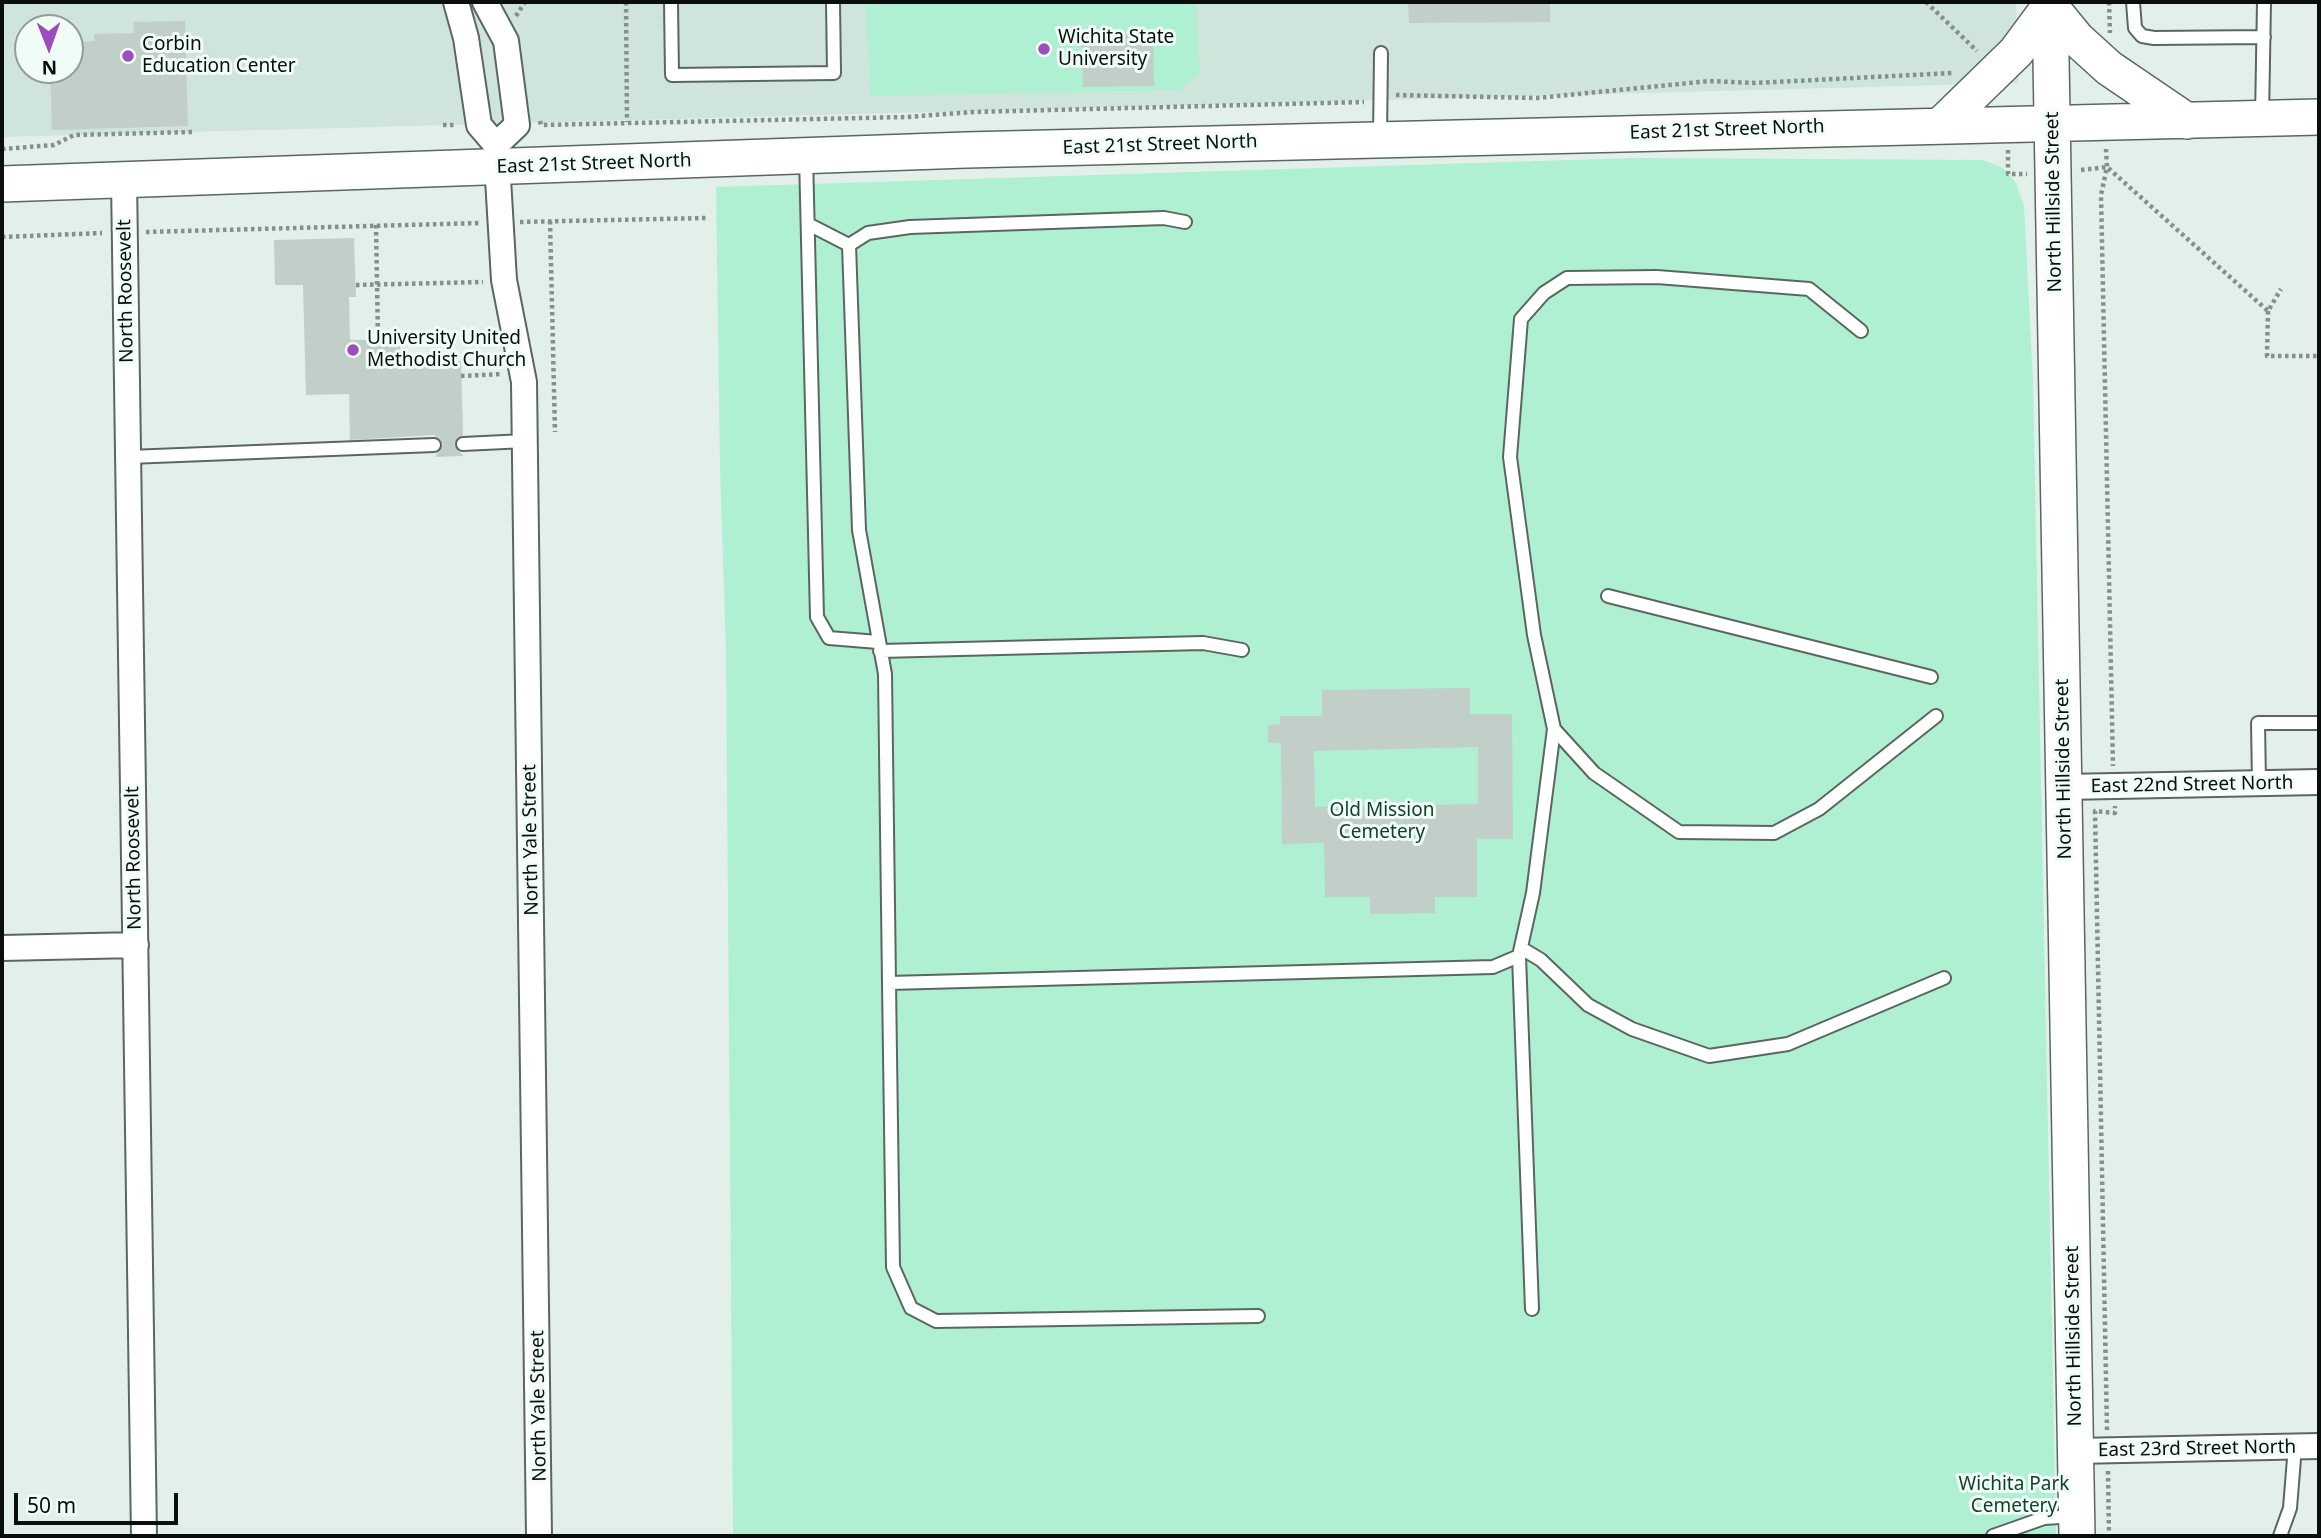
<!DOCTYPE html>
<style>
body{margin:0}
#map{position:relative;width:2321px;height:1538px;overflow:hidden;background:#e2f0e9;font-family:"Noto Sans",sans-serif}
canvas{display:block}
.frame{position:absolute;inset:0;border:4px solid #0a0e0c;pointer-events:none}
.north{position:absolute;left:14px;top:14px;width:70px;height:70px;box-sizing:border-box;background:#effdf6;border:2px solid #939d98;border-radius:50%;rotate:179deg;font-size:19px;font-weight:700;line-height:28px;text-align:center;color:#0a0e0c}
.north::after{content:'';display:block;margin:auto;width:24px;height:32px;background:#9c4cbc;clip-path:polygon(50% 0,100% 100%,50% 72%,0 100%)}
.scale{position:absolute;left:14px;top:1493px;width:164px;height:32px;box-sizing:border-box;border:4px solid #0a0e0c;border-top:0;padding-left:9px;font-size:21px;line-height:24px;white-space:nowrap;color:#0a0e0c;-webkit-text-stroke:5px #effdf6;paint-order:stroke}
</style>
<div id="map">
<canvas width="2321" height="1538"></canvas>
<div class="frame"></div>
<div class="north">N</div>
<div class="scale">50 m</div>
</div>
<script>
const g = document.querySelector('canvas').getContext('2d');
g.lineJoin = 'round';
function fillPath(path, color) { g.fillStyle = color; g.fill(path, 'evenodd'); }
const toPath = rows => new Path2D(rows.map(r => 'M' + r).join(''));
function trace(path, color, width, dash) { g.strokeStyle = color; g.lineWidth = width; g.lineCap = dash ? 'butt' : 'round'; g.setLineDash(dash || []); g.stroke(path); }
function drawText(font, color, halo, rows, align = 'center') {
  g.font = font + ' "Noto Sans",sans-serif'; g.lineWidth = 6; g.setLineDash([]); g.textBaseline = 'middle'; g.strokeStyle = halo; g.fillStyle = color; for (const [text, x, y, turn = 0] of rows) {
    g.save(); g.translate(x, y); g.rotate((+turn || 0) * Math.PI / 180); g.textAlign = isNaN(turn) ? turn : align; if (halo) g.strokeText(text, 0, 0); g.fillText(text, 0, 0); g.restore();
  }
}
fillPath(toPath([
 [2,2,2016,2,2018,83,2,137],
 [28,28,70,28,70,70,28,70]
]), '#cfe5db');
fillPath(toPath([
 [866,2,1196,2,1200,73,1180,90,870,96],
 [1635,158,1983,160,2003,168,2016,183,2024,206,2033,381,2056,1536,733,1536,726,654,720,467,716,187]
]), '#afefd2');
fillPath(toPath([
 [1408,2,1550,2,1550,22,1409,23],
 [185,21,188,126,52,130,50,70,70,70,70,42,94,41,94,34,134,33,133,22],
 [1153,34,1154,86,1083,87,1082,35],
 [354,238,356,297,349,297,350,340,383,340,383,345,400,345,401,356,434,355,434,362,461,361,463,435,454,444,463,456,435,457,443,444,434,435,350,440,349,394,306,395,303,285,275,285,274,240],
 [1470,688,1470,714,1512,714,1513,839,1477,839,1477,897,1435,897,1435,913,1370,914,1370,897,1325,897,1324,843,1282,844,1281,743,1268,743,1268,725,1280,724,1280,716,1322,716,1322,690],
 [1478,747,1478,804,1315,807,1314,751]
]), '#c1cfc8');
const lane = toPath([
 [671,2,672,75,834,73,833,2],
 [2133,2,2135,28,2142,36,2154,38,2264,37],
 [2262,118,2264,2],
 [1380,139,1381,53],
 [806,156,817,617,829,638,878,642],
 [808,224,849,245,859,530,885,674,889,983],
 [849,245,868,233,910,227,1164,218,1185,222],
 [463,444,525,441],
 [129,457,434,445],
 [1608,596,1931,677],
 [880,651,1203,643,1242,650],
 [1554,729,1594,773,1679,832,1774,833,1819,809,1936,716],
 [2259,783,2258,723,2319,723],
 [1521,948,1541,960,1588,1005,1632,1029,1709,1056,1788,1044,1944,978],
 [1519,956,1532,1309],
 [1258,1316,936,1321,911,1308,893,1267,889,983,1493,967,1519,956,1533,893,1554,729,1534,635,1510,457,1521,319,1544,293,1567,278,1657,277,1809,289,1861,331],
 [1993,1536,2044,1518,2076,1516],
 [2280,1536,2290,1508,2295,1446]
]);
const street = toPath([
 [456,2,466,38,479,125,496,145,504,280,524,382,539,1536],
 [485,2,506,41,517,125,496,145],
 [124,180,144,1536],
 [2064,787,2319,782],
 [2,948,136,945],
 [2075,1451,2319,1446]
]);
const secondary = toPath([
 [2050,2,2077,1536],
 [1942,124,2016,52,2050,6,2077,39,2109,68,2187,121],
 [2,184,966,150,2319,117]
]);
trace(lane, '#5a6761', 16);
trace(street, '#5a6761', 28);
trace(secondary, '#5a6761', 38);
trace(toPath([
 [626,2,627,122],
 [1926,2,1977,51],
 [2109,2,2110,33],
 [516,16,525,2],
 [1396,95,1537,98,1710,81,1755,83,1952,73],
 [540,121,541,125,907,117,973,112,1364,102],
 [443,125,456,125],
 [2,149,54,145,74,135,192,132],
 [2106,149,2107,167,2101,195,2113,766],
 [2008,150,2008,174,2027,174],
 [2081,170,2107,167,2268,311,2281,289],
 [550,221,555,432],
 [520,222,706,218],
 [376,225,378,340],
 [146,232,480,223],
 [2,237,102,233],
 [356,285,483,282],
 [2268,311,2267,356,2319,356],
 [461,376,502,374],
 [2107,1430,2095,811,2115,813,2115,806],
 [2108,1471,2109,1536]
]), '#86908b', 4.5, [3.5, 3.5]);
trace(lane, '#fff', 12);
trace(street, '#fff', 24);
trace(secondary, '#fff', 35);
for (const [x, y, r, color] of [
 [1044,49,7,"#9c4cbc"],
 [128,56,7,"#9c4cbc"],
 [353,350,7,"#9c4cbc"]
]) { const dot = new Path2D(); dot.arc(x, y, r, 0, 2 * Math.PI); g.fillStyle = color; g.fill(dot); trace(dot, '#effdf6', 2.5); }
drawText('19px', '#0a0e0c', '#effdf6', [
 ["Wichita State",1058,38],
 ["University",1058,60],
 ["Corbin",142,45],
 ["Education Center",142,67],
 ["University United",367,339],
 ["Methodist Church",367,361]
], 'left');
drawText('19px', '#0a0e0c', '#effdf6', [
 ["East 21st Street North",1727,130,-2],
 ["East 21st Street North",1160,145,-2],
 ["East 21st Street North",594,164,-2],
 ["North Hillside Street",2054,202,-91],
 ["North Roosevelt",126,291,-91],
 ["North Hillside Street",2064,769,-91],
 ["East 22nd Street North",2192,785,-1],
 ["North Yale Street",531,840,-91],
 ["North Roosevelt",134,858,-91],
 ["North Hillside Street",2074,1336,-91],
 ["North Yale Street",539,1406,-91],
 ["East 23rd Street North",2197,1449,-1]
]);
drawText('19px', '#133c2d', '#effdf6', [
 ["Old Mission",1382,811],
 ["Cemetery",1382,833],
 ["Wichita Park",2014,1485],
 ["Cemetery",2014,1507]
]);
</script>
